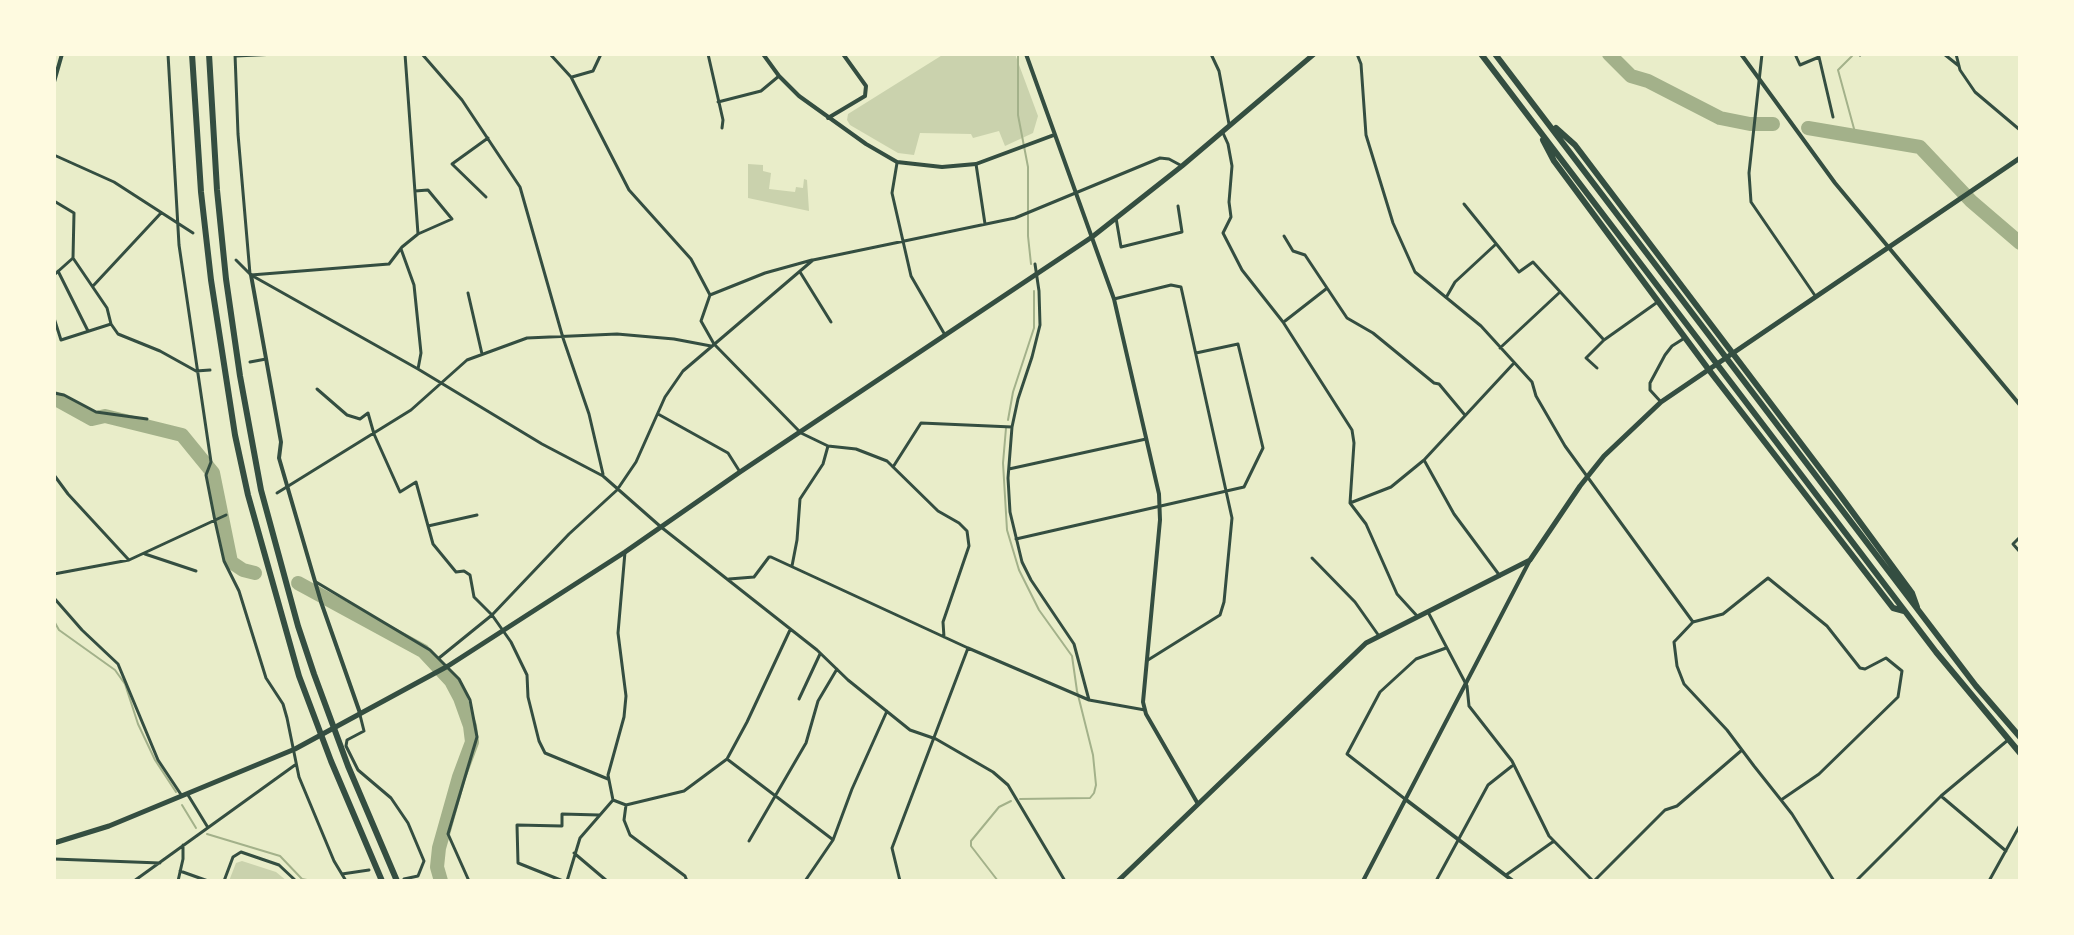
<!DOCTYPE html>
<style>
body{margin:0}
#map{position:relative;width:2074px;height:935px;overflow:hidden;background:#e9edc9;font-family:"Noto Sans",sans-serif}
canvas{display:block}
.frame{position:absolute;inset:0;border:56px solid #fefae0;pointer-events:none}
</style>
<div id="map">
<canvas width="2074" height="935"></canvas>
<div class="frame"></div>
</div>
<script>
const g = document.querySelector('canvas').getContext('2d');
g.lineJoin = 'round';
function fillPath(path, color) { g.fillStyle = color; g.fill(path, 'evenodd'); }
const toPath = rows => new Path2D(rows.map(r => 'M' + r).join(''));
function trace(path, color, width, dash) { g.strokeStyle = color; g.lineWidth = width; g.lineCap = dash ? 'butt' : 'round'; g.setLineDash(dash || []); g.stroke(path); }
fillPath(toPath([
 [944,54,1015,54,1038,116,1033,133,1005,146,999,131,973,138,971,134,920,133,914,155,898,153,850,125,847,120,848,114],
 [748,164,763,165,763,171,771,173,769,189,795,192,796,187,803,188,804,179,807,180,809,211,748,198],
 [242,861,276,872,287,881,229,881,236,863]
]), '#cad2ad');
trace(toPath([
 [1018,54,1018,115,1028,167,1028,236,1031,264],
 [1850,54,1852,56,1838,70,1856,136],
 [1008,420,1013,392,1034,328,1034,291],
 [1006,428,1003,463,1007,530,1019,570,1039,610,1072,656,1077,691,1093,755,1096,785,1094,793,1090,798,1020,799],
 [54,621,59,630,115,670,125,684,138,724,155,760,176,792],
 [182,805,196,828],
 [207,834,280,856,302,879,312,881],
 [998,881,971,846,971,841,999,807,1011,801]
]), '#a3b18a', 2);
trace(toPath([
 [1609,54,1631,76,1648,81,1720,118,1750,124,1773,124],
 [1808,128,1920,147,1971,201,2020,243],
 [54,398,92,419,105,416,182,435,213,473,231,562,243,570,255,573],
 [298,583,423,651,451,681,460,698,470,726,472,742,459,777,439,848,437,867,441,881]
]), '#a3b18a', 14);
trace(toPath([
 [168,54,179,245,211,462,206,475,215,521,224,561,239,591,266,678,283,704,287,718,299,777,334,861,346,881],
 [235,54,238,134,250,274],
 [422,54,462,100,520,187,563,338,589,414,603,474],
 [550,54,571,77,629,190,691,259,710,295,701,321,714,344,801,433,828,446,856,449,887,461,938,511,959,523,967,531,969,546,943,622,944,637],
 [708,54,723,120,722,128],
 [1211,54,1219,71,1229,124],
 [1357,54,1361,64,1366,135,1393,223,1415,272,1481,326,1532,382,1536,396,1565,446,1693,622],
 [1762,54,1749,173,1751,202,1816,297],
 [1795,54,1800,65,1819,57,1833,117],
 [1859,54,1860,55],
 [1944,54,1959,66],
 [1956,54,1960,70,1975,92,2020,130],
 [236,56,277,54],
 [572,77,593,71,601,54],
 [718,102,761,91,779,76],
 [1223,133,1228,144,1232,166,1229,202,1231,217,1223,233,1242,270,1283,322,1352,430,1354,443,1350,503,1366,524,1397,594,1418,617],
 [54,155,114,182,193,233],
 [897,163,892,193,911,276,945,335],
 [976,164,985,224],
 [415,191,428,190,452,219,418,234],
 [486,197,452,164,488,138],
 [54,201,74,213,73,258,107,308,111,324,118,334,160,351,196,371,210,370],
 [1464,204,1519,272,1533,262,1604,340],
 [1116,218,1121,247,1182,232,1178,206],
 [1284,236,1293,251,1305,255,1347,318,1373,333,1434,383,1439,384,1464,414],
 [401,249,414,285,421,353,418,369],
 [236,260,251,275,418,369,542,444,603,476,661,527,817,650,848,680,910,730,936,739,993,772,1008,785,1065,881],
 [1035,264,1039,291,1040,325,1032,357,1018,399,1012,427,1008,478,1010,512,1022,562,1031,580,1074,644,1089,700],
 [58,271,88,331],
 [800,272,831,322],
 [54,275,73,258],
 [251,275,389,264,402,247,418,234,405,54],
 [93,286,161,213],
 [468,293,482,354],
 [710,295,765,273,812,260],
 [1447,296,1455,282,1496,244],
 [1114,299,1171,285,1181,287,1232,518,1224,602,1220,615,1148,660],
 [54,318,61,340,111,324],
 [1285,321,1326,289],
 [1500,348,1560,292],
 [250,362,266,359],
 [1597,368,1586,358,1604,340,1659,301],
 [317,389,347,415,360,419,368,413,374,434,400,492,416,482,433,544,456,572,464,571,470,575,474,597,492,615,439,658],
 [54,393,64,395,96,412,147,419],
 [1661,402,1650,390,1650,383,1665,355,1672,346,1683,339],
 [658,414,728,453,740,472],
 [893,467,921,423,1012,427],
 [1009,469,1146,439],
 [54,475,68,494,128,559],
 [277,493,411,410,467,360,527,338,617,334,674,339,711,346],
 [1350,503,1391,487,1424,460],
 [428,526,477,515],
 [2020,537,2013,544,2020,552],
 [1016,539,1244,487,1263,448,1238,344,1196,353],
 [145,554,196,571],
 [1312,558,1355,602,1379,636],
 [792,566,797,540,800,499,823,464,828,446],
 [54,574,129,560,226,515],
 [1500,576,1454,514,1424,460,1514,363],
 [729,579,754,577,769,557,771,557,968,648,1089,700,1145,710],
 [316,582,430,650,459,679,470,700,477,737,448,834,469,881],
 [54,598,82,630,118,664,158,760,182,796],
 [1428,612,1467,686,1469,706,1512,761,1549,836,1593,881],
 [799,699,820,654],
 [360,715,364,731,347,740,346,746,358,770,391,798,408,823,424,861,418,876,404,879],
 [727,759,832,839],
 [608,779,545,753,539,741,528,697,527,675,511,642,492,615,569,534,617,490,636,462,665,397,683,371,813,260,1015,218,1160,158,1169,159,1182,166],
 [188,795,207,826],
 [1941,796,2006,851],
 [1405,799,1347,754,1380,692,1416,659,1446,648],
 [613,800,626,805,684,791,727,759,747,722,790,630],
 [1781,800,1819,774,1898,697,1902,671,1886,658,1865,669,1860,668,1827,626,1768,578,1723,614,1693,622,1674,642,1677,666,1684,684,1727,730,1754,766,1781,800,1792,814,1834,881],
 [626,805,624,820,630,835,685,876,687,881],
 [749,841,806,743,818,701,837,669],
 [574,853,607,881],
 [54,859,160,863],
 [180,871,208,881],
 [342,874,369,870],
 [1506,875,1554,841],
 [134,881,295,765],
 [178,881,183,859,183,845],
 [224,881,233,857,241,852,279,865,296,881],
 [563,881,518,863,517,825,562,826,562,814,599,815],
 [567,881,580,838,613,800,608,775,624,717,626,696,618,633,625,552],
 [805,881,833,840,852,789,887,711],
 [900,881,892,848,968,648],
 [1436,881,1488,785,1512,766],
 [1594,881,1665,810,1677,806,1742,750],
 [1856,881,1941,796,2008,740],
 [1989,881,2020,825]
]), '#344e41', 3);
trace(toPath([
 [763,54,779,76,799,96,866,144,897,162,942,167,976,164,1054,135],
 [1026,54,1114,299,1159,494,1160,520,1143,702,1146,714,1198,804],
 [1741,54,1835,183,2020,405],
 [54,82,62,54],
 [828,118,865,96,866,86,843,54],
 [251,275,281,442,279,458,321,602,360,713],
 [1405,799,1513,881],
 [1363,881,1530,560]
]), '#344e41', 4);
trace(toPath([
 [54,843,109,826,295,749,448,666,625,552,740,472,1092,237,1182,166,1314,54],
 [1118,881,1366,643,1530,560,1580,486,1604,456,1661,402,2020,158]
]), '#344e41', 5);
trace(toPath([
 [1481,54,1936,652,2020,753],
 [1495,54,1976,686,2020,737],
 [1556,128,1575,145,1840,495,1912,593,1917,607],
 [1543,140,1554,161,1709,370,1893,608,1904,611]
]), '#344e41', 6);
trace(toPath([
 [192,54,201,192,211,280,235,435,248,495,299,676,331,761,382,881],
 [209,54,217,190,226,279,240,376,261,490,298,626,314,674,348,766,397,881]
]), '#344e41', 6);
</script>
